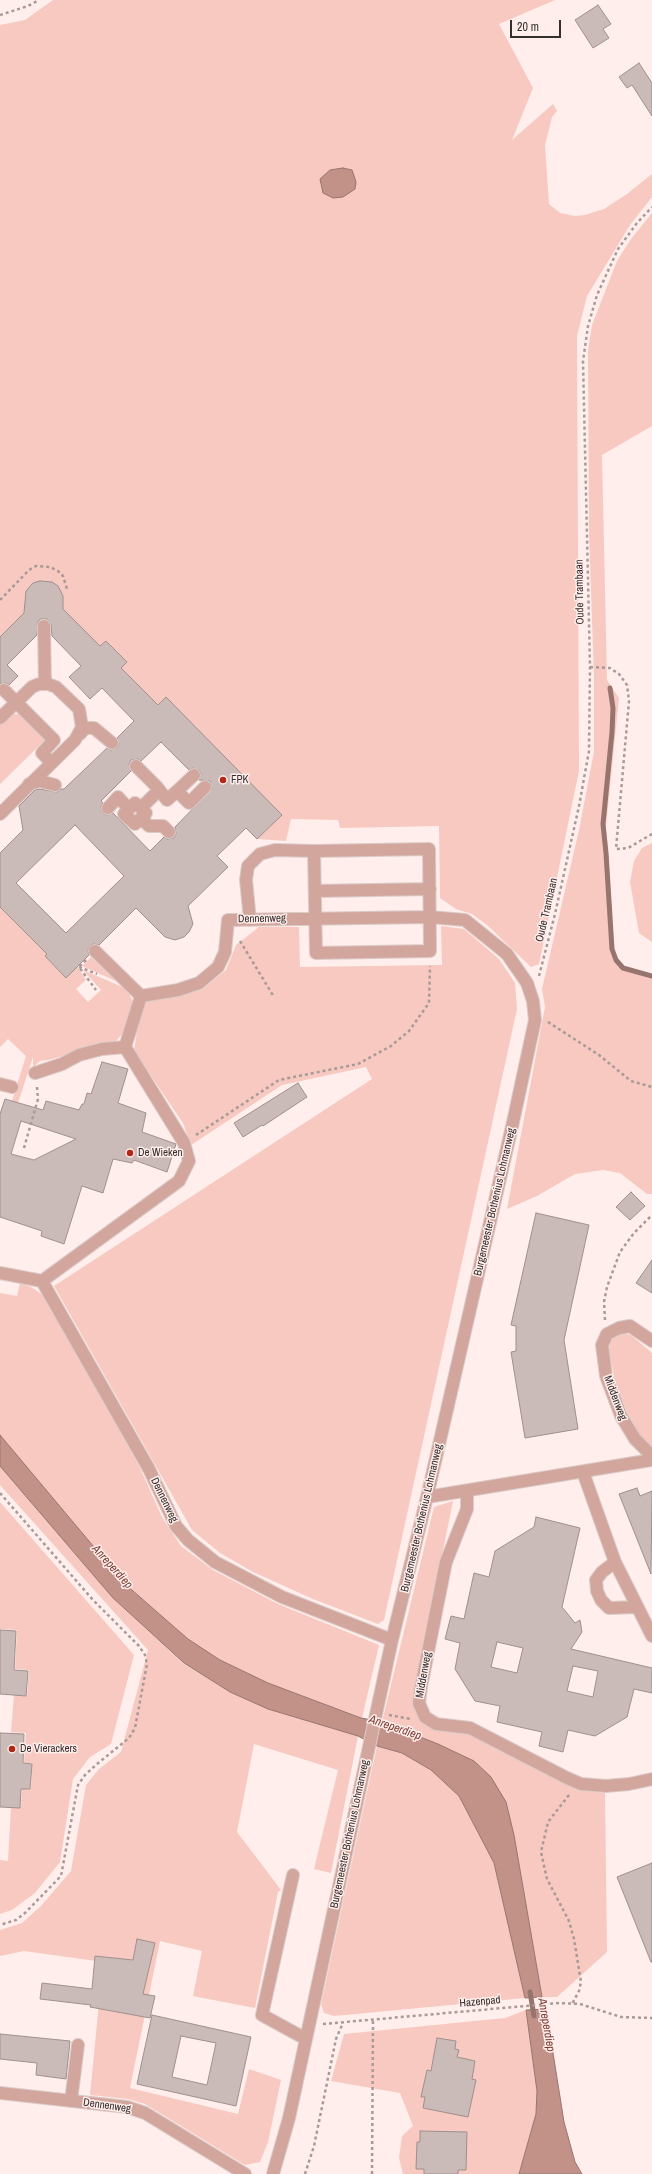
<!DOCTYPE html>
<style>
body{margin:0}
#map{position:relative;width:652px;height:2174px;overflow:hidden;background:#ffeeeb;font-family:"Archivo Narrow",sans-serif}
canvas{display:block}
.scale{position:absolute;left:510px;top:20px;width:51px;height:18px;box-sizing:border-box;border:2px solid #342e2d;border-top:0;padding-left:5px;font-size:12px;line-height:14px;white-space:nowrap;color:#342e2d;-webkit-text-stroke:3px #ffeeeb;paint-order:stroke}
</style>
<div id="map">
<canvas width="652" height="2174"></canvas>
<div class="scale">20 m</div>
</div>
<script>
const g = document.querySelector('canvas').getContext('2d');
g.lineJoin = 'round';
function fillPath(path, color) { g.fillStyle = color; g.fill(path, 'evenodd'); }
const toPath = rows => new Path2D(rows.map(r => 'M' + r).join(''));
function trace(path, color, width, dash) { g.strokeStyle = color; g.lineWidth = width; g.lineCap = dash ? 'butt' : 'round'; g.setLineDash(dash || []); g.stroke(path); }
function drawText(font, color, halo, rows, align = 'center') {
  g.font = font + ' "Archivo Narrow",sans-serif'; g.lineWidth = 3; g.setLineDash([]); g.textBaseline = 'middle'; g.strokeStyle = halo; g.fillStyle = color; for (const [text, x, y, turn = 0] of rows) {
    g.save(); g.translate(x, y); g.rotate((+turn || 0) * Math.PI / 180); g.textAlign = isNaN(turn) ? turn : align; if (halo) g.strokeText(text, 0, 0); g.fillText(text, 0, 0); g.restore();
  }
}
fillPath(toPath([
 [53,0,555,0,499,24,533,88,512,140,553,104,557,111,552,117,545,145,549,204,560,213,575,216,585,215,604,209,627,194,652,174,652,197,630,225,587,296,577,336,579,771,539,964,531,967,487,925,472,914,456,909,440,898,439,826,340,828,338,820,291,819,286,841,257,839,267,818,44,602,0,645,0,25,25,20],
 [652,213,652,426,602,455,607,680,619,698,605,836,609,858,608,864,613,957,619,967,652,978,652,1194,647,1194,620,1173,603,1170,575,1174,537,1196,507,1209,545,1007,542,989,579,830,594,752,594,677,589,533,588,351,592,325,617,261,631,239],
 [12,711,16,715,19,712,45,740,0,784,0,723],
 [652,843,652,942,639,933,630,882,634,861,642,848],
 [0,907,47,954,45,956,65,977,77,966,86,980,76,989,88,1002,101,990,83,970,127,989,132,1000,132,1008,123,1033,115,1042,48,1060,40,1061,33,1067,33,1057,18,1103,12,1101,26,1056,8,1039,0,1047],
 [441,926,464,929,499,959,515,983,517,1009,384,1620,378,1624,313,1599,253,1572,220,1553,192,1530,54,1286,372,1079,366,1067,282,1085,191,1145,183,1123,134,1051,137,1031,146,997,201,990,226,970,236,945,259,927,299,927,300,967,442,965],
 [91,957,118,982,82,966],
 [20,1283,31,1287,46,1297,140,1468,162,1517,181,1546,213,1570,278,1604,379,1645,362,1718,268,1683,220,1660,188,1639,125,1584,0,1435,0,1293,17,1296],
 [624,1333,631,1335,652,1353,652,1447,640,1436,629,1417,615,1381,609,1350,610,1341,615,1335],
 [0,1466,113,1598,184,1664,230,1692,268,1709,358,1736,331,1873,314,1869,338,1770,254,1744,237,1832,281,1890,278,1892,255,2008,193,1996,202,1951,160,1941,130,2088,238,2114,249,2069,281,2080,268,2142,260,2162,245,2165,145,2104,128,2099,90,2095,103,1962,24,1951,0,1956,0,1930,22,1923,41,1906,71,1871,86,1785,99,1769,121,1752,148,1650,0,1485],
 [453,1501,413,1698,416,1712,420,1719,437,1730,474,1735,577,1790,605,1793,607,1952,557,1997,542,1997,514,1835,491,1777,474,1761,438,1744,382,1722,434,1507],
 [0,1502,134,1655,111,1744,90,1757,73,1779,60,1862,35,1893,12,1910,0,1914,0,1860,8,1861,11,1806,21,1807,22,1788,31,1788,32,1763,24,1763,26,1733,11,1732,14,1694,27,1695,29,1670,15,1669,17,1630,0,1629],
 [377,1746,402,1753,431,1770,459,1796,494,1863,525,1998,334,2016,324,2013,321,2004],
 [526,2010,537,2091,536,2114,519,2174,403,2174,399,2158,402,2136,413,2126,400,2093,331,2081,344,2034,505,2018]
]), '#f7c9c0');
const water = toPath([
 [343,168,352,170,356,182,355,189,343,197,333,198,323,193,320,179,330,170,343,168],
 [0,1435,125,1584,188,1639,220,1660,268,1683,361,1718,382,1722,438,1744,474,1761,491,1777,506,1802,514,1835,542,1997,525,1998,494,1863,459,1796,431,1770,402,1753,377,1746,358,1736,268,1709,230,1692,184,1663,113,1598,0,1466,0,1435],
 [546,2009,564,2122,575,2162,582,2174,519,2174,536,2114,537,2091,526,2010,546,2009]
]);
fillPath(water, '#c29289');
trace(water, '#97746d', 1);
trace(toPath([
 [610,688,613,708,612,732,603,824,606,853,612,949,616,960,623,968,652,976],
 [530,1992,534,2016]
]), '#97746d', 5);
const building = toPath([
 [598,5,611,24,603,29,609,38,593,48,575,20,598,5],
 [639,63,652,83,652,116,632,85,627,88,619,77,639,63],
 [40,581,52,582,58,586,63,596,63,609,100,646,106,641,127,662,121,668,158,705,166,697,282,815,257,839,246,828,217,856,228,867,188,906,193,924,189,932,184,937,175,940,165,937,136,908,99,945,93,944,90,946,88,950,89,955,66,978,45,956,47,954,0,907,0,853,23,830,19,806,35,790,40,789,57,792,61,789,64,789,107,748,111,750,117,748,119,744,117,738,134,721,102,688,90,699,69,677,81,666,52,636,51,625,47,619,40,619,38,622,37,635,7,665,18,676,9,685,6,683,0,684,0,637,24,613,26,591,33,583,40,581],
 [161,742,189,770,193,768,199,770,201,774,199,780,210,781,212,789,175,827,176,834,174,838,167,839,164,837,150,851,113,813,107,815,103,813,101,807,103,803,101,801,131,771,129,764,131,760,138,759,141,761,161,742],
 [75,825,124,876,66,933,16,883,75,825],
 [102,1062,128,1069,118,1103,146,1113,142,1132,176,1144,167,1172,134,1160,132,1163,113,1159,103,1193,82,1186,64,1244,41,1236,42,1231,0,1217,0,1114,5,1099,43,1110,46,1101,79,1110,82,1104,84,1104,87,1093,91,1094,102,1062],
 [21,1121,76,1139,34,1160,11,1154,21,1121],
 [298,1083,307,1097,263,1126,262,1125,243,1137,234,1123,298,1083],
 [631,1192,645,1206,630,1220,616,1207,631,1192],
 [536,1213,589,1225,564,1340,578,1429,525,1438,511,1352,516,1351,516,1326,511,1325,536,1213],
 [652,1260,652,1293,636,1283,652,1260],
 [637,1488,640,1496,652,1491,651,1574,619,1494,637,1488],
 [536,1517,580,1528,562,1607,575,1623,580,1620,582,1632,571,1649,652,1668,652,1693,634,1689,627,1717,595,1736,568,1730,563,1752,539,1746,542,1732,497,1722,500,1706,475,1701,455,1669,460,1643,445,1639,451,1616,464,1619,474,1573,489,1577,495,1551,534,1527,536,1517],
 [497,1642,523,1648,517,1673,491,1667,497,1642],
 [573,1666,598,1671,593,1697,567,1691,573,1666],
 [0,1630,16,1631,14,1670,28,1671,26,1696,0,1694,0,1630],
 [0,1733,24,1734,23,1763,32,1764,30,1789,21,1789,20,1808,0,1807,0,1733],
 [652,1863,652,1962,651,1962,617,1877,652,1863],
 [137,1939,155,1943,143,1994,155,1996,150,2018,90,2007,91,2005,40,1999,42,1983,92,1989,95,1956,133,1960,137,1939],
 [152,2015,251,2037,236,2106,137,2084,152,2015],
 [181,2036,216,2043,207,2085,172,2077,181,2036],
 [0,2034,70,2041,66,2079,36,2075,37,2063,0,2059,0,2034],
 [437,2038,456,2041,455,2049,459,2050,457,2057,475,2061,472,2079,476,2080,468,2117,423,2108,425,2097,421,2097,427,2070,431,2071,437,2038],
 [420,2131,467,2132,466,2170,458,2170,458,2174,424,2174,424,2169,416,2169,417,2142,420,2142,420,2131]
]);
fillPath(building, '#cbbbb8');
trace(building, '#9f908d', 1);
const minor = toPath([
 [44,626,45,684],
 [4,690,54,740,42,753,51,762],
 [0,718,32,687,39,684,48,684,56,687,79,709,82,727,75,740,0,814],
 [80,734,85,728,94,728,112,743],
 [136,766,157,787,167,800,177,791],
 [194,775,177,791,189,803,205,787],
 [29,784,40,781,55,785],
 [108,808,118,797,129,809,135,803,141,808,159,790],
 [129,809,124,814,135,824,146,813,141,808],
 [141,818,149,826,163,826,169,832],
 [429,849,430,951,316,953,314,851,429,849],
 [315,891,430,889],
 [250,920,246,880,248,866,260,854,275,850,314,851],
 [95,951,141,996],
 [35,1073,62,1064,79,1055,102,1049,125,1047],
 [0,1084,12,1087],
 [0,1273,42,1281,179,1181,189,1161,184,1143,125,1047,141,996,178,990,199,983,218,967,225,952,228,920,430,917,465,920,507,954,527,983,533,1001,535,1020,513,1122,427,1497,392,1640,289,2118,273,2174],
 [42,1281,149,1469,176,1526,188,1540,215,1562,282,1597,392,1640],
 [652,1341,630,1326,619,1328,607,1334,602,1345,606,1376,621,1416,635,1439,652,1456],
 [583,1472,615,1562,652,1636],
 [467,1491,467,1509,446,1562,421,1687,419,1703,425,1717,436,1724,470,1728,567,1778,581,1784,606,1786,629,1784,652,1779],
 [427,1497,652,1460],
 [615,1562,602,1572,596,1580,597,1591,601,1600,609,1608,636,1607],
 [293,1875,262,2015,306,2039],
 [0,2093,127,2107,145,2113,245,2174],
 [71,2101,78,2045]
]);
trace(minor, '#dacbc9', 14);
trace(toPath([
 [0,15,28,6,39,0],
 [0,600,29,570,36,566,50,567,58,571,63,576,67,589],
 [590,667,610,668,619,674,627,685,629,701,616,849,628,848,652,834],
 [240,941,274,997],
 [86,960,79,967,96,990],
 [79,967,97,974],
 [539,976,555,914,579,806,589,751,590,667,583,361,588,326,597,295,618,249,637,223,652,207],
 [548,1022,599,1055,631,1081,652,1087],
 [196,1135,279,1080,358,1064,391,1046,409,1031,429,1003,430,966],
 [24,1148,38,1099,37,1087],
 [605,1320,604,1302,607,1287,620,1252,634,1233,652,1215],
 [0,1493,93,1600,139,1646,145,1655,147,1664,135,1728,129,1738,97,1764,85,1775,78,1785,61,1876,25,1913,16,1920,0,1925],
 [389,1715,411,1719],
 [569,1795,548,1822,541,1852,547,1879,569,1921,574,1939,581,1982,579,1991,572,2004],
 [323,2024,559,2003,580,2004,621,2017,652,2018],
 [305,2174,314,2146,336,2039,343,2023],
 [372,2174,373,2020]
]), '#a79a98', 2.5, [3, 3]);
trace(minor, '#d2a69d', 12);
for (const [x, y, r, color] of [
 [223,780,4,"#b42615"],
 [130,1153,4,"#b42615"],
 [12,1749,4,"#b42615"]
]) { const dot = new Path2D(); dot.arc(x, y, r, 0, 2 * Math.PI); g.fillStyle = color; g.fill(dot); trace(dot, '#ffeeeb', 1.5); }
drawText('11px', '#342e2d', '#ffeeeb', [
 ["Oude Trambaan",580,592,-91],
 ["Oude Trambaan",547,910,-77],
 ["Dennenweg",262,919,-1],
 ["Burgemeester Bothenius Lohmanweg",495,1202,-77],
 ["Middenweg",615,1398,69],
 ["Dennenweg",164,1500,64],
 ["Burgemeester Bothenius Lohmanweg",422,1518,-77],
 ["Middenweg",424,1675,-80],
 ["Burgemeester Bothenius Lohmanweg",350,1834,-78],
 ["Hazenpad",480,2002,-5],
 ["Dennenweg",107,2106,8]
]);
drawText('11px', '#342e2d', '#ffeeeb', [
 ["FPK",231,780],
 ["De Wieken",138,1153],
 ["De Vierackers",20,1749]
], 'left');
drawText('italic 12px', '#7c3d33', '#ffeeeb', [
 ["Anreperdiep",112,1567,48],
 ["Anreperdiep",395,1728,19],
 ["Anreperdiep",546,2025,80]
]);
</script>
